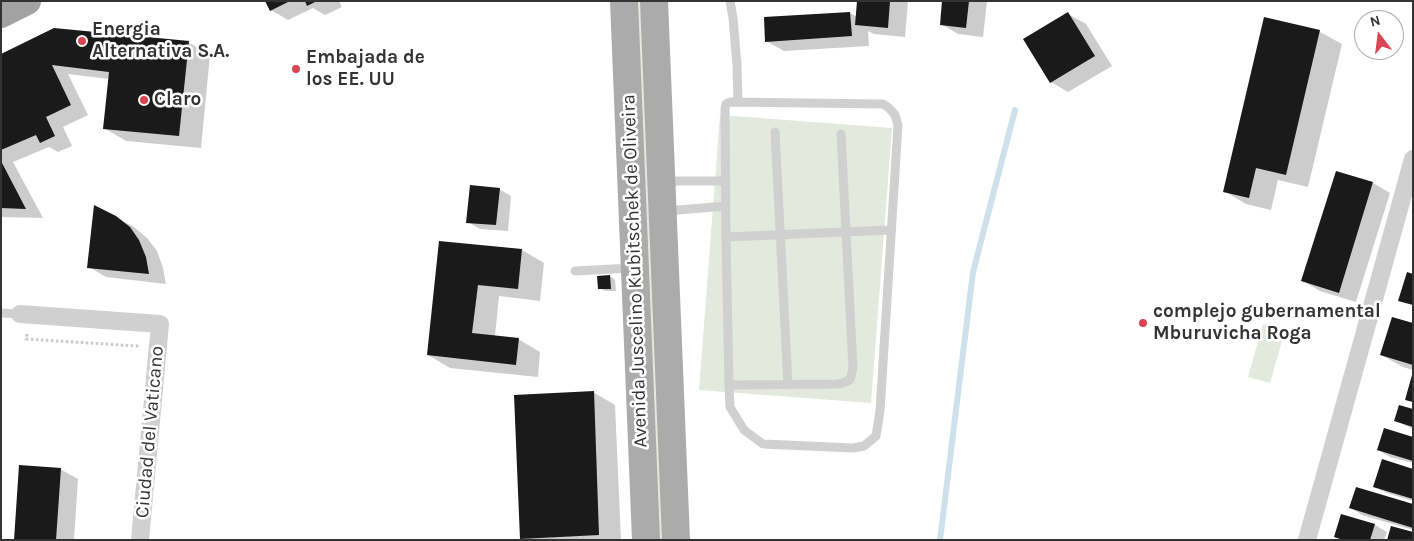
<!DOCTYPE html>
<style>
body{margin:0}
#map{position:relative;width:1414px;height:541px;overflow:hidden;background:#fff;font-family:Karla,sans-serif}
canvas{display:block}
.frame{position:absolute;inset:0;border:2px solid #333;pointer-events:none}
.north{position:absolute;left:1354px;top:10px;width:50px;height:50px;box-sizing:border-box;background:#fff;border:1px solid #adadad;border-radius:50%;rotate:345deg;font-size:14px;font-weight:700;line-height:20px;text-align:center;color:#333}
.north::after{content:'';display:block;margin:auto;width:18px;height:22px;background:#da4553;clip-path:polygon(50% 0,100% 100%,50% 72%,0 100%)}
</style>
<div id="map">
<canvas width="1414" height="541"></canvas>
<div class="frame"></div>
<div class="north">N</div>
</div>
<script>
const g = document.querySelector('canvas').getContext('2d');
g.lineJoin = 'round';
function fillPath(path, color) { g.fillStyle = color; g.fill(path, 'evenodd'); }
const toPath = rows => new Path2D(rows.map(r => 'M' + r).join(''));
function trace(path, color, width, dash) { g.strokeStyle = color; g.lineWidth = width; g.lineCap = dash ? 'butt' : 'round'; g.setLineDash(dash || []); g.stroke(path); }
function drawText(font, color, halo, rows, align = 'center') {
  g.font = font + ' Karla,sans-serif'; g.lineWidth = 5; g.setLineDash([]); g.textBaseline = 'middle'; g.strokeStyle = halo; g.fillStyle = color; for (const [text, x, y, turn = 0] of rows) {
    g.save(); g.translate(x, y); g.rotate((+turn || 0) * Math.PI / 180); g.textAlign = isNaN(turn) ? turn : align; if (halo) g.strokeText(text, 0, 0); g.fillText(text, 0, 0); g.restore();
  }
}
fillPath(toPath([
 [635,1,645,1,666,540,656,540],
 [720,115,892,128,871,403,699,390],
 [1263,324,1285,330,1270,383,1248,377]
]), '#e3e9dd');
fillPath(toPath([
 [267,1,339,1,342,7,325,15,313,8,288,20,271,10],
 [859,1,908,1,905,37,874,34,868,31,869,46,784,51,766,41,850,13,857,17],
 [944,1,987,1,983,37,958,34,941,24],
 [1068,14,1086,24,1112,66,1068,92,1051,82],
 [1265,19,1320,32,1342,44,1308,187,1278,180,1271,210,1246,204,1224,191],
 [188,42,210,55,201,148,126,141,104,128,109,79,68,74,88,115,63,127,72,146,58,152,49,147,13,162,43,218,1,217,1,55],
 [1373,183,1390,193,1356,302,1320,291,1303,281],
 [499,189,511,196,508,231,480,229,468,222],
 [115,217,134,227,148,239,157,251,163,268,166,284,106,277,89,267],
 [440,242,522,250,544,263,540,301,499,296,495,336,518,339,540,352,538,377,450,368,428,355],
 [610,276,615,280,616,291,605,291,599,288],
 [1413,324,1413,370,1403,367,1381,355],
 [593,392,615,405,621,540,524,540,521,538],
 [1413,410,1413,429,1396,421],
 [1413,438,1413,463,1390,457,1378,450],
 [60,469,78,479,74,540,16,540],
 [1413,470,1413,501,1387,493,1375,487],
 [1413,505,1413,530,1362,515,1351,508],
 [1342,515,1375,525,1387,532,1384,540,1341,540,1336,536]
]), '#0003');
trace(toPath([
 [940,540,973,272,1015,110]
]), '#cee0ea', 6);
fillPath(toPath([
 [265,1,290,1,270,11],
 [305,1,317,1,307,6],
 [857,1,890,1,888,28,855,25],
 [942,1,969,1,966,28,940,25],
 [850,12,852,36,765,42,764,17],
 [1068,12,1095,56,1050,83,1023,39],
 [1264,17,1320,30,1286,175,1256,168,1249,198,1223,192],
 [54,28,189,41,179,136,103,129,109,72,52,65,71,105,46,117,55,136,40,143,36,135,1,150,1,54],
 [1,161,26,209,1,208],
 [1336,171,1373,182,1339,293,1301,281],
 [470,185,500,188,496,225,466,223],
 [94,205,116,216,130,227,139,240,146,257,149,274,87,268],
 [439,241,522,249,518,289,478,285,472,333,519,338,516,365,427,355],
 [1407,272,1413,274,1413,305,1398,301],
 [610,275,611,289,598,289,597,276],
 [1392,317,1413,323,1413,365,1380,355],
 [1412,375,1413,375,1413,402,1405,400],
 [594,391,599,535,520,539,514,395],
 [1399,405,1413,409,1413,427,1394,421],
 [1384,428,1413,437,1413,461,1377,450],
 [1382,459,1413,469,1413,499,1373,487],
 [19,465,61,468,56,540,14,540],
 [1356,487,1413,504,1413,528,1349,508],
 [1341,514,1375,524,1370,540,1343,540,1334,537],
 [1391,526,1413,532,1413,540,1387,540]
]), '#1a1a1a');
trace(toPath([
 [27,334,26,339,137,346,138,348]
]), '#cacaca', 3, [2.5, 2.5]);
trace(toPath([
 [730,1,733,18,737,65,738,102],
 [775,132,788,385],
 [664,181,726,181],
 [666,211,726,206],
 [726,237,891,230],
 [575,271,632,268],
 [1,313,20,314],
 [729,385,730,407,744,430,763,444,853,448,864,446,876,436,880,411,898,125,895,115,889,108,883,104,730,102,726,104,725,109,726,237,729,385,839,384,850,380,853,368,841,134]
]), '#d0d0d0', 9);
trace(toPath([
 [20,314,160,324,140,540],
 [1307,540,1413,159]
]), '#d0d0d0', 18);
trace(toPath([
 [624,1,646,540],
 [654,1,676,540]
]), '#ababab', 28);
trace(toPath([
 [1,14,27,1]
]), '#a2a2a2', 28);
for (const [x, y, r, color] of [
 [82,41,5,"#da4553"],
 [296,69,5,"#da4553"],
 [144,100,5,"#da4553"],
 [1143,323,5,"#da4553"]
]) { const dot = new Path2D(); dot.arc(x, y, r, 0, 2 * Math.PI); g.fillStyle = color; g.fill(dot); trace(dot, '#fff', 2); }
drawText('bold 19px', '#333', '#fff', [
 ["Energia",92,30],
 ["Alternativa S.A.",92,52],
 ["Embajada de",306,58],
 ["los EE. UU",306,80],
 ["Claro",154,100],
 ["complejo gubernamental",1153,312],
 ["Mburuvicha Roga",1153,334]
], 'left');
drawText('19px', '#333', '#fff', [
 ["Avenida Juscelino Kubitschek de Oliveira",635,271,-92],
 ["Ciudad del Vaticano",150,432,-85]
]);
</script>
